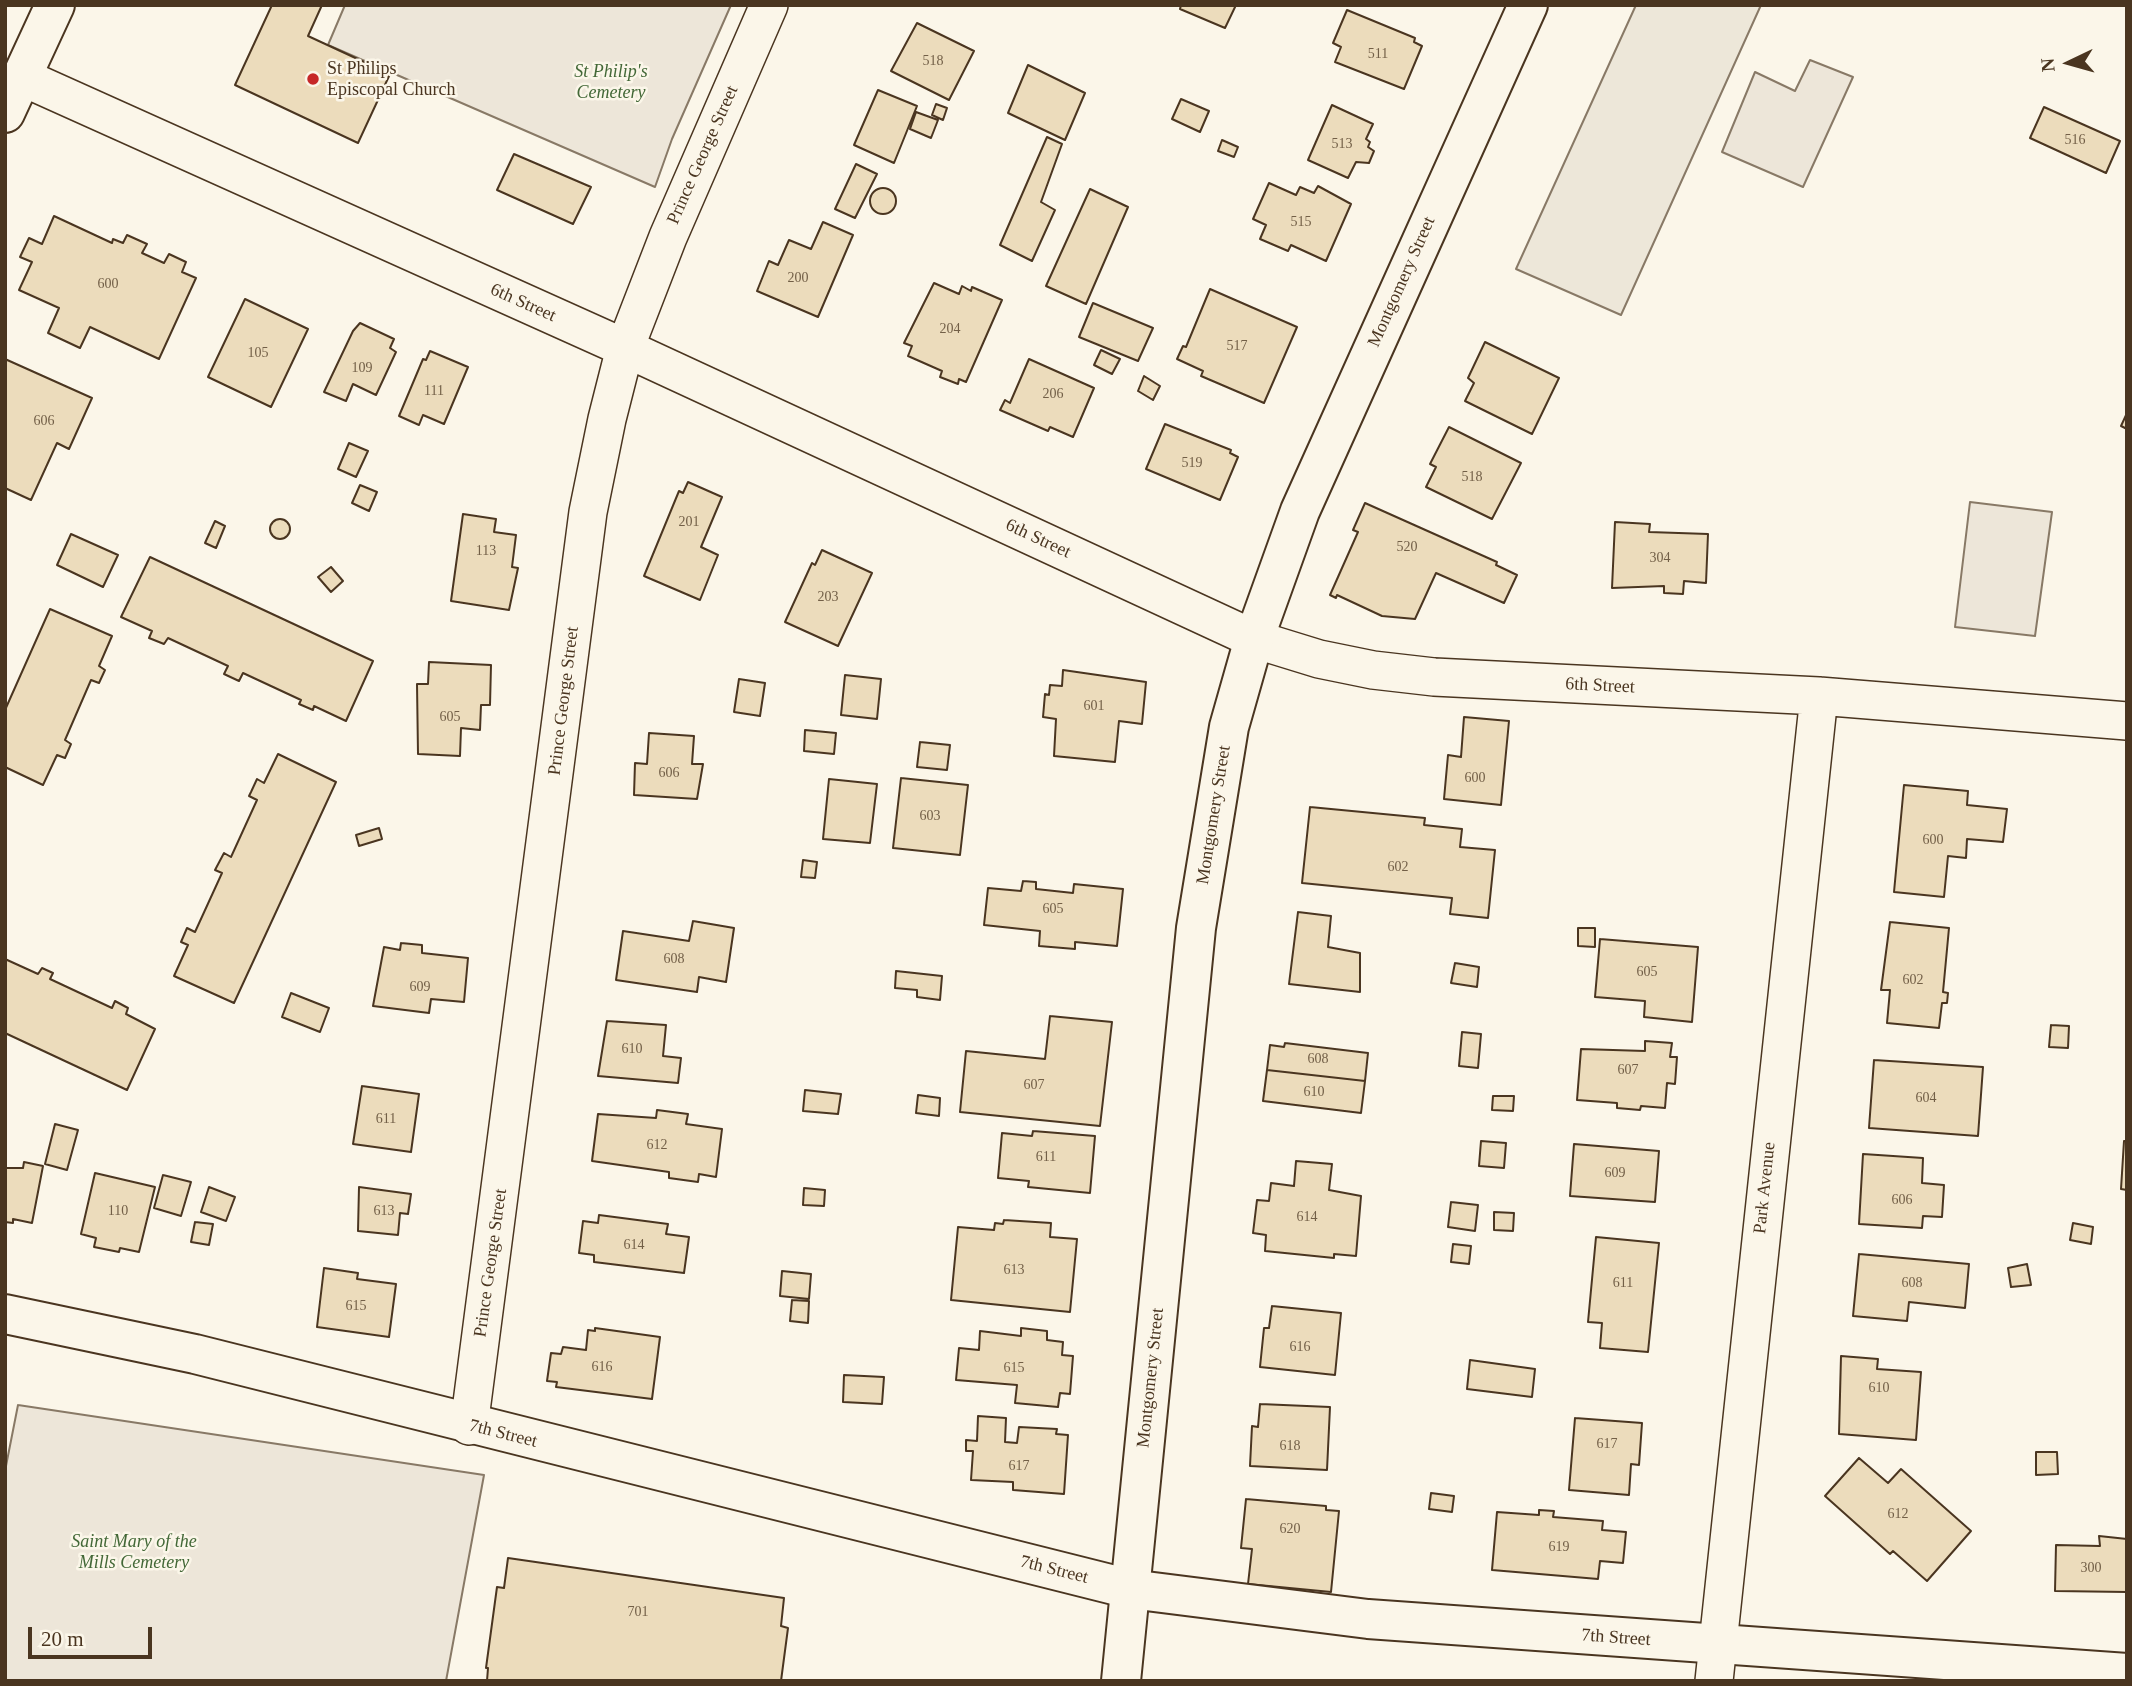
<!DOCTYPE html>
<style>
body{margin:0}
#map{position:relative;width:2132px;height:1686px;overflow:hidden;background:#fbf6e9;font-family:Georgia,serif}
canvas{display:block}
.frame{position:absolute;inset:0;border:7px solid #4a3520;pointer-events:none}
.north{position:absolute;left:2034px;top:28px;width:70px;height:70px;-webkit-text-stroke:5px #fbf6e9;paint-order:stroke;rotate:265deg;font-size:19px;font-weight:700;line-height:28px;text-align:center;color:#4a3520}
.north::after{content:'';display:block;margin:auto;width:24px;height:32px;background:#4a3520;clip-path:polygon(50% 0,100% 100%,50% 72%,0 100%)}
.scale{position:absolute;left:28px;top:1627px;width:124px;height:32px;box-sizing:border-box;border:4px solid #4a3520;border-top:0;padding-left:9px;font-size:21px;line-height:24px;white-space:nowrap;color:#4a3520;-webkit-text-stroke:5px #fbf6e9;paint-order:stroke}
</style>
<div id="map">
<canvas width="2132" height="1686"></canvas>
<div class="frame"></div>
<div class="north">N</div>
<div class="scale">20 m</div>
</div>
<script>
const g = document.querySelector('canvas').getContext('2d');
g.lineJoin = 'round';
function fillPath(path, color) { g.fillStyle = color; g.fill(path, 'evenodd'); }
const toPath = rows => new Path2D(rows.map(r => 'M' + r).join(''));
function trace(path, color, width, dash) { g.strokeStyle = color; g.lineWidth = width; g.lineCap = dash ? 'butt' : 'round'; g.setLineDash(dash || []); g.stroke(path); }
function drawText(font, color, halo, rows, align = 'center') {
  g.font = font + ' Georgia,serif'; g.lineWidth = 5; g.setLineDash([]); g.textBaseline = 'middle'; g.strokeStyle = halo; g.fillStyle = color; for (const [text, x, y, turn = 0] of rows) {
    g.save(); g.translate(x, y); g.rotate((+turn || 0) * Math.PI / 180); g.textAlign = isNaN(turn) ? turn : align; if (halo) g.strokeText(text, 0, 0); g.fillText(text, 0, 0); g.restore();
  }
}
const green = toPath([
 [345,5,731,5,672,139,655,187,328,45,345,5],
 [1810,60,1853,77,1803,187,1722,152,1755,72,1795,91,1810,60],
 [1970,502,2052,512,2035,636,1955,627,1970,502],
 [18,1405,484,1475,446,1681,5,1681,5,1471,18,1405]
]);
fillPath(green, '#ede6d9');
trace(green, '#887966', 2);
const parking = toPath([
 [1636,5,1761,5,1621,315,1516,269,1636,5]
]);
fillPath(parking, '#ede7d9');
trace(parking, '#887966', 2);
const building = toPath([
 [272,5,322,5,308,36,390,74,358,143,235,85,272,5],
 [1181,5,1236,5,1225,28,1180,9,1181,5],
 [1347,10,1415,38,1414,42,1422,46,1404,89,1335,62,1341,47,1333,43,1347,10],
 [917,23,974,51,949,100,891,71,917,23],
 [1028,65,1085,93,1065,140,1008,113,1028,65],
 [878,90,917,106,894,163,854,145,878,90],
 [1181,99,1209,111,1200,132,1172,119,1181,99],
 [936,104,947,108,943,120,932,115,936,104],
 [1332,105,1373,124,1366,139,1370,142,1368,147,1374,151,1369,163,1356,162,1348,178,1308,160,1332,105],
 [2044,107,2120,141,2106,173,2030,138,2044,107],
 [916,112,938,120,931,138,910,129,916,112],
 [1047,137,1062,144,1041,202,1055,210,1032,261,1000,245,1047,137],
 [1222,140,1238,147,1234,157,1218,151,1222,140],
 [514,154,591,187,573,224,497,190,514,154],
 [856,164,877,174,855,218,835,209,856,164],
 [1269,183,1296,195,1300,187,1314,193,1318,186,1351,204,1326,261,1291,245,1288,251,1260,239,1266,225,1253,219,1269,183],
 '870 201a13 13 0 1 1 26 0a13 13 0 1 1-26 0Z',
 [1090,189,1128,207,1086,304,1046,286,1090,189],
 [54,216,112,243,113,239,123,243,127,235,147,244,142,253,164,263,169,254,186,262,182,272,196,278,159,359,90,327,80,348,48,333,59,308,19,290,32,262,20,257,29,238,42,244,54,216],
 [823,222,853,235,818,317,757,291,769,261,778,265,789,240,811,249,823,222],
 [934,283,959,294,962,286,971,291,972,287,1002,300,966,382,959,379,958,384,940,377,942,371,908,356,912,346,904,343,934,283],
 [1210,289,1297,327,1264,403,1201,376,1203,371,1177,359,1183,346,1186,347,1210,289],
 [245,299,308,329,271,407,208,377,245,299],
 [1093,303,1153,328,1138,361,1079,337,1093,303],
 [360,323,394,339,390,348,396,352,376,395,353,384,346,401,324,392,353,331,360,323],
 [1485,342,1559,378,1532,434,1465,401,1474,383,1468,378,1485,342],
 [1101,350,1120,359,1112,374,1094,365,1101,350],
 [430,351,468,367,444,424,423,415,419,425,399,416,423,359,426,360,430,351],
 [5,359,92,398,69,449,57,443,31,500,5,488,5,359],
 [1029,359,1094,388,1073,437,1050,427,1048,431,1000,410,1005,400,1010,403,1029,359],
 [1144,376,1160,386,1153,400,1138,391,1144,376],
 [2127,413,2127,429,2121,426,2127,413],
 [1165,424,1231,450,1230,453,1238,457,1220,500,1146,469,1165,424],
 [1449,427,1521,463,1492,519,1426,487,1436,467,1430,464,1449,427],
 [349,443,368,451,356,477,338,469,349,443],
 [688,482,722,497,701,547,718,555,700,600,644,576,679,491,683,493,688,482],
 [360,485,377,492,369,511,352,503,360,485],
 [1365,503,1497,562,1496,565,1517,575,1504,603,1436,573,1415,619,1382,616,1337,595,1336,598,1330,595,1358,532,1353,530,1365,503],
 [463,514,496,519,494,532,516,535,512,567,518,568,509,610,451,601,463,514],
 '270 529a10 10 0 1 1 20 0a10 10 0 1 1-20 0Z',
 [215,521,225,526,216,548,205,543,215,521],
 [1615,522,1650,524,1649,532,1708,534,1706,583,1684,581,1683,594,1664,593,1664,586,1612,588,1615,522],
 [71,534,118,555,103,587,57,565,71,534],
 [822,550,872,573,838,646,785,622,812,563,815,565,822,550],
 [150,557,373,661,346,721,314,706,313,710,299,704,301,700,243,673,239,681,224,674,228,666,168,638,164,644,149,638,152,631,121,617,150,557],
 [331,567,343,581,331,592,318,577,331,567],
 [50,609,112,636,99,666,105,670,99,683,91,680,65,740,71,744,65,758,57,755,43,785,5,767,5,710,50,609],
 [429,662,491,665,490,705,481,705,480,730,461,728,460,756,418,754,417,684,428,684,429,662],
 [1063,670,1146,682,1142,724,1119,721,1115,762,1054,756,1056,719,1043,717,1045,694,1049,695,1050,685,1062,686,1063,670],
 [845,675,881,679,877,719,841,715,845,675],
 [739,679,765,683,760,716,734,712,739,679],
 [1464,717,1509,721,1501,805,1444,799,1448,755,1461,757,1464,717],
 [805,730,836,733,834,754,804,751,805,730],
 [649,733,694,736,692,764,703,764,697,799,634,795,635,763,647,764,649,733],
 [920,742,950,745,947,770,917,767,920,742],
 [278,754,336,782,234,1003,174,976,188,945,181,942,187,928,195,932,222,873,215,870,224,853,231,857,257,800,249,796,251,792,257,779,264,783,278,754],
 [901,778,968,785,960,855,893,848,901,778],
 [829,779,877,784,870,843,823,839,829,779],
 [1904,785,1968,791,1967,805,2007,809,2003,842,1967,839,1966,858,1948,856,1944,897,1894,892,1904,785],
 [1310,807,1425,818,1424,825,1462,829,1460,847,1495,850,1488,918,1450,914,1452,898,1302,883,1310,807],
 [379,828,382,839,359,846,356,835,379,828],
 [803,860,817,862,815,878,801,877,803,860],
 [1023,881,1036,882,1036,889,1073,893,1074,884,1123,889,1117,946,1075,942,1075,949,1039,946,1040,931,984,925,988,888,1021,891,1023,881],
 [1298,912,1331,916,1328,947,1360,953,1360,992,1289,984,1298,912],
 [693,921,734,928,726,982,699,977,697,992,616,980,623,931,689,941,693,921],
 [1890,922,1949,928,1943,992,1948,993,1947,1003,1942,1003,1939,1028,1887,1023,1890,990,1881,990,1890,922],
 [1578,928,1595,928,1595,947,1578,946,1578,928],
 [1600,939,1698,947,1692,1022,1644,1017,1645,1001,1595,997,1600,939],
 [401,943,422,945,422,953,468,958,464,1002,431,999,429,1013,373,1006,384,947,400,950,401,943],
 [5,959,38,974,42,968,53,973,50,979,112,1008,115,1001,128,1008,126,1014,155,1029,127,1090,5,1033,5,959],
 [1455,963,1479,967,1477,987,1451,983,1455,963],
 [896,971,942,976,940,1000,917,997,917,990,895,988,896,971],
 [291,993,329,1008,320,1032,282,1017,291,993],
 [1050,1016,1112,1022,1100,1126,960,1112,966,1051,1045,1059,1050,1016],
 [607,1021,666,1025,663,1056,681,1058,678,1083,598,1076,607,1021],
 [2051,1025,2069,1026,2068,1048,2049,1047,2051,1025],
 [1462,1032,1481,1034,1478,1068,1459,1066,1462,1032],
 [1645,1041,1672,1043,1670,1057,1677,1057,1675,1084,1667,1083,1665,1108,1641,1106,1640,1110,1617,1108,1617,1103,1577,1100,1581,1049,1645,1051,1645,1041],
 [1285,1043,1368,1053,1365,1081,1267,1070,1270,1045,1284,1047,1285,1043],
 [1874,1060,1983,1067,1978,1136,1869,1128,1874,1060],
 [1267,1070,1365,1081,1361,1113,1263,1101,1267,1070],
 [362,1086,419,1094,411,1152,353,1144,362,1086],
 [805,1090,841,1094,838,1114,803,1111,805,1090],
 [918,1095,940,1098,939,1116,916,1113,918,1095],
 [1493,1096,1514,1096,1513,1111,1492,1110,1493,1096],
 [657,1110,688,1114,686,1124,722,1129,716,1177,699,1174,698,1182,669,1178,669,1172,592,1161,598,1114,656,1118,657,1110],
 [55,1124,78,1130,67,1170,45,1164,55,1124],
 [1033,1131,1095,1136,1090,1193,1028,1187,1029,1181,998,1178,1002,1133,1032,1136,1033,1131],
 [1481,1141,1506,1143,1504,1168,1479,1166,1481,1141],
 [2124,1141,2127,1141,2127,1190,2121,1189,2124,1141],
 [1574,1144,1659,1151,1655,1202,1570,1196,1574,1144],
 [1863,1154,1923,1158,1922,1183,1944,1185,1942,1217,1923,1216,1922,1228,1859,1224,1863,1154],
 [1296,1161,1332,1164,1329,1190,1361,1196,1356,1256,1334,1254,1334,1258,1265,1251,1266,1235,1253,1233,1257,1200,1269,1201,1271,1183,1294,1186,1296,1161],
 [24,1162,43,1166,32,1223,13,1219,13,1223,5,1222,5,1168,23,1168,24,1162],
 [95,1173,155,1187,139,1252,120,1248,119,1252,94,1247,96,1238,81,1234,95,1173],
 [163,1175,191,1182,181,1216,154,1208,163,1175],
 [209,1187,235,1197,226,1221,201,1212,209,1187],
 [359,1187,411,1194,408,1214,400,1213,398,1235,358,1231,359,1187],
 [804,1188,825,1190,824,1206,803,1205,804,1188],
 [1451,1202,1478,1205,1475,1231,1448,1227,1451,1202],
 [1494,1212,1514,1213,1513,1231,1494,1230,1494,1212],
 [599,1215,668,1224,666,1234,689,1237,684,1273,594,1262,594,1255,579,1253,583,1221,598,1223,599,1215],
 [1004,1220,1051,1223,1050,1237,1077,1239,1070,1312,951,1300,958,1227,994,1230,995,1223,1003,1224,1004,1220],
 [195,1222,213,1224,209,1245,191,1242,195,1222],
 [2073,1223,2093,1227,2091,1244,2070,1240,2073,1223],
 [1596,1237,1659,1243,1648,1352,1600,1348,1602,1323,1588,1322,1596,1237],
 [1453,1244,1471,1246,1469,1264,1451,1262,1453,1244],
 [1859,1254,1969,1264,1965,1308,1909,1302,1907,1321,1853,1316,1859,1254],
 [2027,1264,2031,1285,2011,1287,2008,1268,2027,1264],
 [324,1268,358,1273,357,1279,396,1284,389,1337,317,1327,324,1268],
 [782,1271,811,1274,809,1299,780,1296,782,1271],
 [792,1300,809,1301,808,1323,790,1321,792,1300],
 [1272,1306,1341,1313,1335,1375,1260,1367,1264,1328,1269,1328,1272,1306],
 [595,1328,660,1337,652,1399,556,1387,557,1382,547,1381,551,1353,561,1354,563,1347,586,1350,588,1330,595,1331,595,1328],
 [1021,1328,1047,1331,1047,1340,1063,1342,1062,1355,1073,1356,1070,1394,1060,1393,1058,1407,1015,1403,1017,1385,956,1380,959,1348,979,1350,980,1331,1021,1336,1021,1328],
 [1841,1356,1878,1359,1877,1369,1921,1372,1916,1440,1839,1434,1841,1356],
 [1470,1360,1535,1369,1532,1397,1467,1389,1470,1360],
 [844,1375,884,1377,882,1404,843,1402,844,1375],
 [1260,1404,1330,1407,1327,1470,1250,1466,1252,1426,1258,1427,1260,1404],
 [978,1416,1006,1418,1005,1442,1017,1443,1019,1427,1057,1429,1056,1434,1068,1435,1064,1494,1013,1490,1013,1482,971,1480,973,1451,966,1451,966,1440,977,1441,978,1416],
 [1575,1418,1642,1423,1639,1465,1631,1464,1629,1495,1569,1490,1575,1418],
 [2036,1452,2057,1452,2058,1474,2036,1475,2036,1452],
 [1859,1458,1888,1483,1901,1469,1971,1531,1927,1581,1893,1551,1890,1554,1825,1496,1859,1458],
 [1431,1493,1454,1496,1452,1512,1429,1509,1431,1493],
 [1246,1499,1326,1506,1326,1510,1339,1511,1331,1592,1248,1584,1252,1549,1241,1548,1246,1499],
 [1539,1510,1554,1511,1553,1517,1603,1521,1602,1530,1626,1532,1623,1563,1600,1561,1598,1579,1492,1570,1497,1512,1539,1515,1539,1510],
 [2099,1536,2127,1539,2127,1592,2055,1591,2056,1545,2100,1546,2099,1536],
 [508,1558,784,1598,781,1626,788,1628,781,1681,487,1681,488,1668,486,1668,497,1587,504,1588,508,1558]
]);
fillPath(building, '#ecdcbc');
trace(building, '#4a3520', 2);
const minor = toPath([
 [22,77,625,348,1254,639,1319,659,1373,670,1434,677,1819,696,2127,721],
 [469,1426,588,512,607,419,625,348,668,237,769,5],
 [1714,1681,1819,696]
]);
const tertiary = toPath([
 [5,113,55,5],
 [1121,1681,1196,928,1229,727,1254,639,1300,511,1528,5]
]);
const primary = toPath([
 [5,1314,195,1354,1130,1589,1368,1619,2127,1673]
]);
trace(minor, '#4a3520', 40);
trace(tertiary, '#4a3520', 42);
trace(primary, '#4a3520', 42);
trace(minor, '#fbf6e9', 37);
trace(tertiary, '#fbf6e9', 38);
trace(primary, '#fbf6e9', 38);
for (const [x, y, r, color] of [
 [313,79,7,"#c62828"]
]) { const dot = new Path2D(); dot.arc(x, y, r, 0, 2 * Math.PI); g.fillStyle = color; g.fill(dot); trace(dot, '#fbf6e9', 2.5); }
drawText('14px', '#725f47', null, [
 ["511",1378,54],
 ["518",933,61],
 ["516",2075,140],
 ["513",1342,144],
 ["515",1301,222],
 ["200",798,278],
 ["600",108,284],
 ["204",950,329],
 ["517",1237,346],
 ["105",258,353],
 ["109",362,368],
 ["111",434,391],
 ["206",1053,394],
 ["606",44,421],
 ["519",1192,463],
 ["518",1472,477],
 ["201",689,522],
 ["520",1407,547],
 ["113",486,551],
 ["304",1660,558],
 ["203",828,597],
 ["601",1094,706],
 ["605",450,717],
 ["606",669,773],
 ["600",1475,778],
 ["603",930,816],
 ["600",1933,840],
 ["602",1398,867],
 ["605",1053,909],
 ["608",674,959],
 ["605",1647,972],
 ["602",1913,980],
 ["609",420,987],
 ["610",632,1049],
 ["608",1318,1059],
 ["607",1628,1070],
 ["607",1034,1085],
 ["610",1314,1092],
 ["604",1926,1098],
 ["611",386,1119],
 ["612",657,1145],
 ["611",1046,1157],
 ["609",1615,1173],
 ["606",1902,1200],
 ["110",118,1211],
 ["613",384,1211],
 ["614",1307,1217],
 ["614",634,1245],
 ["613",1014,1270],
 ["611",1623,1283],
 ["608",1912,1283],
 ["615",356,1306],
 ["616",1300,1347],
 ["616",602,1367],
 ["615",1014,1368],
 ["610",1879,1388],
 ["617",1607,1444],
 ["618",1290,1446],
 ["617",1019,1466],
 ["612",1898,1514],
 ["620",1290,1529],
 ["619",1559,1547],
 ["300",2091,1568],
 ["701",638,1612]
]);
drawText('18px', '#4a3520', '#fbf6e9', [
 ["St Philips",327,69],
 ["Episcopal Church",327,90]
], 'left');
drawText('italic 18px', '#436837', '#fbf6e9', [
 ["St Philip's",611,72],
 ["Cemetery",611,93],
 ["Saint Mary of the",134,1542],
 ["Mills Cemetery",134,1563]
]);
drawText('18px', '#4a3520', '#fbf6e9', [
 ["Prince George Street",703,155,-66],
 ["Montgomery Street",1402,282,-66],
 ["6th Street",523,303,24],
 ["6th Street",1038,539,25],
 ["6th Street",1600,686,3],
 ["Prince George Street",564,701,-83],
 ["Montgomery Street",1214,815,-81],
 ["Park Avenue",1765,1188,-84],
 ["Prince George Street",491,1263,-82],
 ["Montgomery Street",1151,1378,-84],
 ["7th Street",503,1434,14],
 ["7th Street",1054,1570,14],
 ["7th Street",1616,1638,4]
]);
</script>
